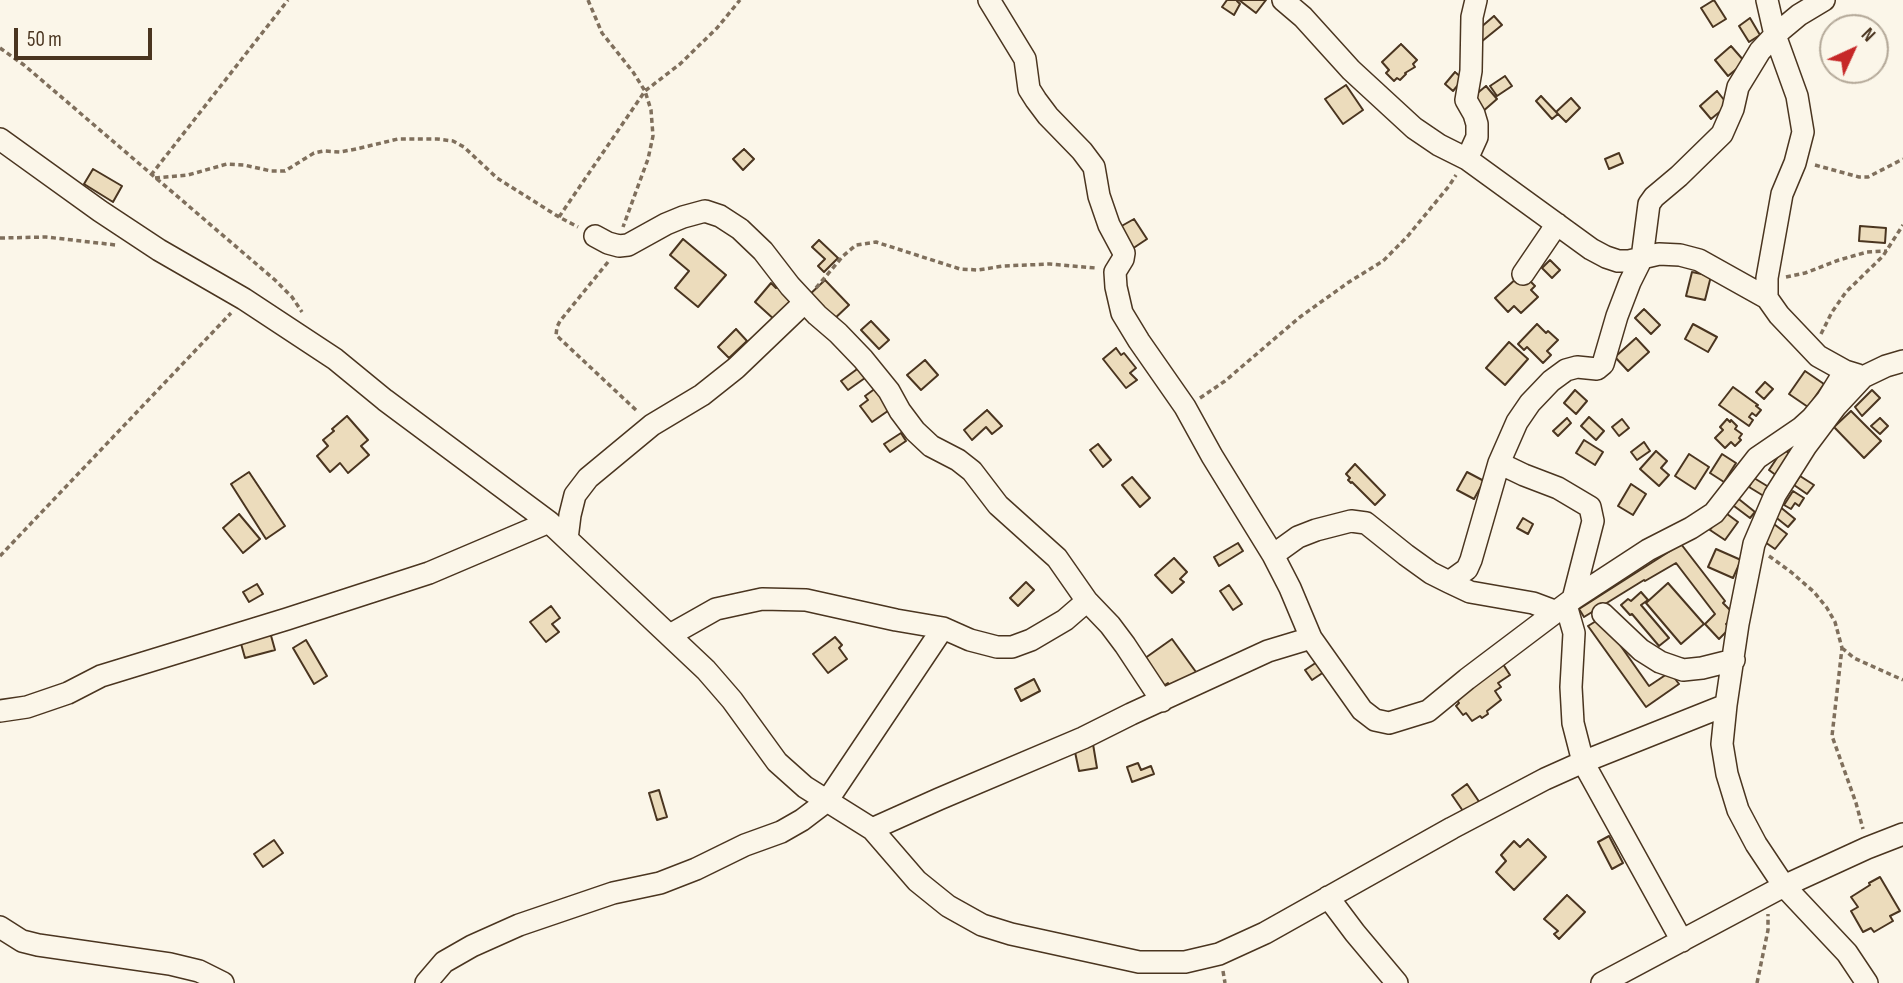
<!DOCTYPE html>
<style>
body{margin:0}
#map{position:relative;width:1903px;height:983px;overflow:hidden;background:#fbf6e9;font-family:"Sofia Sans Condensed",sans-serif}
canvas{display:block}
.north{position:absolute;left:1819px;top:14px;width:70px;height:70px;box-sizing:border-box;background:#fbf6e9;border:2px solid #b4a999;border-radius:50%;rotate:45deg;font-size:19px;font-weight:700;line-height:28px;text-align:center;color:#4a3520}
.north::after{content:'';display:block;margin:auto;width:24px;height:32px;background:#c62828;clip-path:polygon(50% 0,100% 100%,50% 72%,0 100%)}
.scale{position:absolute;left:14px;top:28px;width:138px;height:32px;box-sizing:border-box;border:4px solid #4a3520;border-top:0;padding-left:9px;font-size:21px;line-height:24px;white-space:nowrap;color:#4a3520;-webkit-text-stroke:5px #fbf6e9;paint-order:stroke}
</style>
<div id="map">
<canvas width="1903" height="983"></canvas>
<div class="north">N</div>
<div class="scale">50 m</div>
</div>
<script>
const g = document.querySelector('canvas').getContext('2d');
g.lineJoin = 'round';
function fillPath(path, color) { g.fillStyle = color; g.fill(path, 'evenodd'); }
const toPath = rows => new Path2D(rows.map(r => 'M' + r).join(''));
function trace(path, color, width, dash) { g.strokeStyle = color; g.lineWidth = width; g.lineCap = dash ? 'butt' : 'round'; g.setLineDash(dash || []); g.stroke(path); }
const building = toPath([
 [1227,0,1238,0,1237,1,1240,4,1234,15,1222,7,1227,0],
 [1239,0,1266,0,1256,13,1239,0],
 [1714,0,1726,19,1713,27,1701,8,1714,0],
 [1494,16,1502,25,1481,42,1473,34,1494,16],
 [1750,18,1760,35,1749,42,1739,26,1750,18],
 [1401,44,1417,60,1413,64,1415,67,1405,73,1406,74,1400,80,1397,78,1394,81,1386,73,1389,70,1382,62,1401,44],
 [1731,46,1745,62,1728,76,1715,60,1731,46],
 [1455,72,1463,79,1453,91,1445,84,1455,72],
 [1505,76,1512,86,1497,96,1490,86,1505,76],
 [1346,85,1363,110,1343,124,1325,99,1346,85],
 [1486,86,1497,99,1481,113,1469,100,1486,86],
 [1717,91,1728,105,1711,119,1700,106,1717,91],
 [1541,96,1558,114,1552,119,1536,101,1541,96],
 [1571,98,1580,108,1566,122,1556,112,1571,98],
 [744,149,754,159,743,170,733,159,744,149],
 [1619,153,1623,163,1609,169,1605,159,1619,153],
 [93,169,122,186,113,202,84,184,93,169],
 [1134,219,1147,239,1132,249,1118,228,1134,219],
 [1860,226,1886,228,1885,243,1859,241,1860,226],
 [683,239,726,275,698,307,675,288,689,271,670,255,683,239],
 [819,240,838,258,824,272,818,266,825,259,812,247,819,240],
 [1550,260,1560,270,1552,278,1542,268,1550,260],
 [1692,272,1711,276,1705,300,1686,296,1692,272],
 [1519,276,1528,279,1535,286,1531,290,1538,297,1521,313,1514,306,1508,312,1495,298,1519,276],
 [825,280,849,305,831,322,807,297,825,280],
 [782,282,798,296,776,321,755,302,771,283,776,288,782,282],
 [1644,309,1660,325,1651,334,1635,318,1644,309],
 [871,321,889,340,879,349,861,330,871,321],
 [1537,324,1546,333,1548,331,1558,340,1547,351,1551,355,1543,363,1527,347,1524,350,1518,344,1537,324],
 [1693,324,1717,337,1708,352,1685,339,1693,324],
 [736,329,747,341,729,358,718,347,736,329],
 [1636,338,1649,352,1628,371,1615,357,1636,338],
 [1509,342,1528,359,1505,385,1486,368,1509,342],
 [1116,348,1121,355,1124,353,1136,368,1130,373,1137,380,1126,388,1103,359,1116,348],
 [925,360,938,375,921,390,907,375,925,360],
 [864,364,872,373,848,390,841,381,864,364],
 [1805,371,1824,384,1808,407,1789,394,1805,371],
 [1765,382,1773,389,1764,399,1756,392,1765,382],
 [880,385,895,406,872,422,860,406,868,400,865,396,880,385],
 [1733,387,1758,405,1756,406,1761,410,1756,416,1752,413,1749,417,1753,420,1749,426,1719,405,1733,387],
 [1575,390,1587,401,1576,414,1564,403,1575,390],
 [1872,390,1880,398,1862,416,1855,407,1872,390],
 [987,410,1002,426,992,434,986,427,972,440,964,430,987,410],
 [1851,411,1881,441,1864,458,1834,427,1851,411],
 [347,416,368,440,361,446,369,455,348,473,340,463,330,472,317,456,328,446,323,440,334,431,332,429,347,416],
 [1589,417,1604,431,1596,440,1581,426,1589,417],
 [1567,418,1571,423,1558,436,1553,431,1567,418],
 [1880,418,1888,426,1880,434,1871,426,1880,418],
 [1622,419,1629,428,1619,436,1612,427,1622,419],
 [1727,419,1730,422,1731,420,1737,426,1735,429,1742,434,1739,438,1741,440,1735,446,1731,442,1725,448,1715,438,1723,430,1720,427,1727,419],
 [901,433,906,441,890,452,884,444,901,433],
 [1584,440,1603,452,1595,465,1576,453,1584,440],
 [1644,442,1650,451,1637,460,1631,452,1644,442],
 [1098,444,1111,460,1103,467,1090,450,1098,444],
 [1783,449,1796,458,1781,479,1769,470,1783,449],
 [1656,451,1667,461,1661,468,1669,475,1659,486,1640,469,1656,451],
 [1689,454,1709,467,1695,489,1675,476,1689,454],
 [1722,454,1736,463,1724,482,1710,473,1722,454],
 [1355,464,1385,495,1375,505,1352,482,1351,483,1348,480,1350,478,1346,474,1355,464],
 [249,472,285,526,266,539,231,484,249,472],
 [1467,472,1484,481,1474,499,1457,490,1467,472],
 [1800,476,1814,485,1807,494,1794,485,1800,476],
 [1132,477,1150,498,1140,507,1122,485,1132,477],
 [1754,478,1772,489,1767,498,1749,487,1754,478],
 [1631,484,1646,494,1633,515,1618,506,1631,484],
 [1793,491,1804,498,1799,506,1795,503,1791,509,1784,505,1793,491],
 [1735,496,1755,512,1750,518,1730,503,1735,496],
 [1779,506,1795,519,1788,527,1773,515,1779,506],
 [1723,511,1738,522,1725,540,1710,530,1723,511],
 [239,514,260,539,243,553,223,528,239,514],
 [1523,518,1533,524,1528,534,1517,528,1523,518],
 [1770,521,1787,534,1775,549,1759,538,1770,521],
 [1238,543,1243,551,1219,566,1214,557,1238,543],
 [1681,544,1725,601,1723,603,1732,612,1734,617,1726,624,1730,628,1719,639,1705,624,1715,614,1676,563,1645,581,1644,580,1584,617,1579,609,1681,544],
 [1716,549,1741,560,1733,578,1708,567,1716,549],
 [1174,558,1187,572,1180,579,1184,582,1172,593,1155,575,1174,558],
 [1026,582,1034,590,1018,606,1010,598,1026,582],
 [1668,583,1704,624,1681,644,1646,603,1668,583],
 [257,584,263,594,249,602,243,592,257,584],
 [1229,585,1242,604,1233,610,1220,591,1229,585],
 [1641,592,1648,600,1641,605,1669,638,1659,646,1632,614,1630,615,1621,605,1628,599,1631,601,1641,592],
 [551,606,560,618,552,624,559,632,546,642,530,622,551,606],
 [1601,618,1649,686,1670,672,1679,684,1646,707,1588,626,1601,618],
 [270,632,275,650,245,658,240,640,270,632],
 [835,637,842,645,839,648,847,659,828,673,813,654,835,637],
 [1172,639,1196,672,1172,688,1168,683,1160,688,1141,661,1172,639],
 [306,640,327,676,314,684,293,648,306,640],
 [1501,661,1510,675,1498,683,1501,687,1495,691,1501,700,1487,711,1488,714,1482,718,1480,716,1472,721,1466,713,1463,715,1456,706,1459,703,1453,695,1501,661],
 [1317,662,1324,672,1312,680,1305,670,1317,662],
 [1034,679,1040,691,1021,701,1015,689,1034,679],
 [1093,744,1097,768,1079,771,1075,752,1082,750,1081,746,1093,744],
 [1138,763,1141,770,1151,766,1154,774,1132,782,1127,767,1138,763],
 [1467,784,1480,803,1465,814,1452,795,1467,784],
 [659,790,667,817,657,820,649,793,659,790],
 [1609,836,1623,863,1612,869,1598,842,1609,836],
 [1528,839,1546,857,1514,890,1496,872,1506,861,1501,855,1514,841,1520,847,1528,839],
 [274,840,283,853,263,867,254,854,274,840],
 [1880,877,1900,911,1890,916,1893,921,1874,932,1871,928,1863,932,1851,911,1858,907,1851,897,1870,885,1869,883,1880,877],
 [1567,895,1585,912,1559,939,1554,934,1558,931,1544,919,1567,895]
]);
fillPath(building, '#ecdcbc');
trace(building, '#4a3520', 2);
const minor = toPath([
 [989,0,1025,59,1029,89,1036,100,1048,116,1082,151,1094,167,1099,196,1109,225,1124,253,1123,259,1115,272,1116,287,1122,313,1139,341,1185,407,1212,456,1273,555,1290,588,1311,638,1362,710,1375,720,1389,723,1428,711,1467,679,1573,599,1648,550,1691,528,1714,513,1757,458,1801,428,1812,418,1827,400,1845,371],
 [1283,0,1303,17,1351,70,1414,128,1439,145,1467,159,1591,249,1606,257,1618,261,1629,261,1659,254,1680,255,1699,260,1767,298],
 [1767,0,1775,35,1797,96,1803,132,1795,163,1782,194,1767,278,1767,298,1779,315,1818,356,1845,371,1858,375],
 [0,139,100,211,159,250,244,299,335,359,385,400,549,522,706,670,732,700,777,762,805,787,872,829,917,881,948,906,982,925,1011,934,1139,962,1185,962,1219,954,1265,933,1452,828,1545,779,1583,762,1726,705],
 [1467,159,1477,137,1477,124,1474,114,1466,100,1471,71,1472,17,1476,0],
 [595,236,608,243,619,246,628,245,666,224,683,217,705,211,720,216,740,229,763,251,790,286,817,315,838,333,863,359,889,391,900,411,915,431,931,446,958,460,972,471,998,505,1057,558,1087,601,1110,625,1125,645,1162,701],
 [1523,274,1557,224],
 [1499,463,1524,475,1558,488,1590,507,1593,521,1573,599],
 [567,539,570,515,575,495,588,478,652,425,702,395,736,368,805,302],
 [1273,555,1298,537,1316,530,1351,521,1366,523,1406,555,1431,573,1449,582,1470,592,1533,603,1557,612],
 [1449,582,1467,569,1471,560,1499,463,1517,422,1530,403,1551,381,1566,370,1577,367,1597,369,1603,364,1617,316,1630,282,1642,258,1649,204,1654,197,1679,176,1722,134,1733,109,1738,87,1760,51,1775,35,1799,15,1824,0],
 [1566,605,1574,633,1571,687,1573,723,1583,762,1682,941],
 [1603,614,1641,650,1660,662,1683,670,1702,668,1734,660],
 [670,635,716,609,762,599,806,600,896,620,943,628,970,640,997,647,1012,647,1031,640,1065,620,1087,601],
 [0,711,27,707,68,693,101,676,287,619,429,573,549,522],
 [872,829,939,799,1083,738,1131,714,1268,651,1311,638],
 [1328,897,1355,933,1397,983],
 [0,927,22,941,38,945,170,964,199,971,223,983],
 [426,983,444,962,472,946,519,925,613,893,660,883,696,869,745,845,781,832,802,820,827,801,943,628],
 [1602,983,1784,886,1867,848,1903,834],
 [1867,983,1847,953,1784,886,1756,844,1738,810,1727,774,1722,744,1726,705,1738,624,1754,544,1775,495,1806,446,1836,406,1863,377,1886,366,1903,361]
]);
trace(minor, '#4a3520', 24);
trace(toPath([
 [588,0,602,33,633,72,645,91,651,110,653,136,648,159,623,227],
 [0,48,24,65,275,280,292,297,302,312],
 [1815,165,1859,177,1868,177,1903,159],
 [151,175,288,0],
 [155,178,188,175,227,164,244,165,271,171,285,171,314,153,324,151,340,152,356,149,398,139,437,139,453,141,464,147,497,178,559,217,578,227],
 [559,217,645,91,680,64,717,28,740,0],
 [0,238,46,237,116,245],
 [608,262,560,321,557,327,556,335,637,411],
 [1786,277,1805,273,1839,260,1867,252,1887,251],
 [816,288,843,256,856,245,876,242,960,269,978,270,1003,266,1050,264,1096,268],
 [1821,334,1832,312,1846,292,1883,256,1903,225],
 [1200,398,1225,381,1300,317,1349,282,1383,261,1407,237,1449,186,1456,175],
 [0,556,231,313],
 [1769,556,1791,572,1814,592,1827,608,1835,622,1842,648,1832,736,1856,803,1863,829],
 [1842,648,1854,658,1903,680],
 [1223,971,1225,983],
 [1757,983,1768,930,1768,914]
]), '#7f6f5c', 3.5, [5, 3.5]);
trace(minor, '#fbf6e9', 21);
</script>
